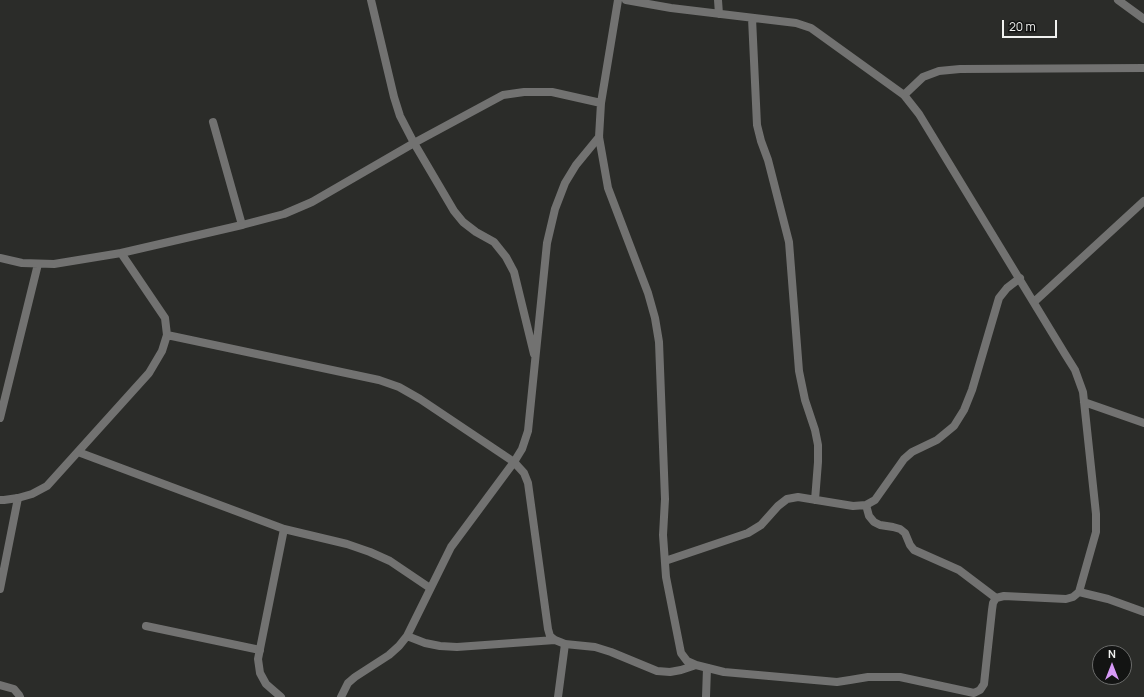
<!DOCTYPE html>
<style>
body{margin:0}
#map{position:relative;width:1144px;height:697px;overflow:hidden;background:#2b2c29;font-family:Manrope,sans-serif}
canvas{display:block}
.north{position:absolute;left:1092px;top:645px;width:40px;height:40px;box-sizing:border-box;background:#131413;border:1px solid #6b6c6b;border-radius:50%;rotate:0deg;font-size:11px;font-weight:700;line-height:16px;text-align:center;color:#f0f1ef}
.north::after{content:'';display:block;margin:auto;width:14px;height:18px;background:#d89af8;clip-path:polygon(50% 0,100% 100%,50% 72%,0 100%)}
.scale{position:absolute;left:1002px;top:20px;width:55px;height:18px;box-sizing:border-box;border:2px solid #f0f1ef;border-top:0;padding-left:5px;font-size:12px;line-height:14px;white-space:nowrap;color:#f0f1ef;-webkit-text-stroke:3px #131413;paint-order:stroke}
</style>
<div id="map">
<canvas width="1144" height="697"></canvas>
<div class="north">N</div>
<div class="scale">20 m</div>
</div>
<script>
const g = document.querySelector('canvas').getContext('2d');
g.lineJoin = 'round';
const toPath = rows => new Path2D(rows.map(r => 'M' + r).join(''));
function trace(path, color, width, dash) { g.strokeStyle = color; g.lineWidth = width; g.lineCap = dash ? 'butt' : 'round'; g.setLineDash(dash || []); g.stroke(path); }
trace(toPath([
 [213,122,242,225],
 [0,589,18,498],
 [146,626,260,650],
 [558,697,565,644],
 [706,697,707,668]
]), '#727271', 8);
trace(toPath([
 [371,0,394,97,400,116,414,143,454,211,463,222,476,232,494,242,506,257,514,272,534,354],
 [626,0,671,8,796,23,811,28,904,95,919,114,1065,354,1075,370,1083,392,1096,514,1096,532,1079,592,1108,599,1144,612],
 [718,0,719,14],
 [752,18,757,125,761,141,768,160,789,242,799,371,805,400,815,430,818,445,818,462,815,500],
 [904,95,923,77,939,71,960,69,1144,68],
 [601,103,599,137,608,188,648,293,655,318,659,342,665,499,663,535,666,577,681,653,687,661,696,665,724,672,837,682,850,680,868,677,900,677,974,693,980,690,984,684,992,610,993,603,996,598,1004,596,1066,599,1073,597,1079,592],
 [0,258,22,263,54,264,121,253],
 [1034,302,1144,201],
 [167,335,379,380,399,387,420,399,514,462,524,473,528,483,548,629,550,636,555,640,565,644,595,647,611,652,657,671,670,672,681,670,696,665],
 [1084,402,1144,423],
 [0,418,38,264],
 [78,452,284,529,347,544,370,552,390,561,430,588],
 [0,500,4,500,18,498,32,494,47,486,149,373,162,351,167,335,165,318,121,253,242,225,284,214,312,202,414,143,503,95,524,92,552,92,601,103,618,0],
 [866,505,869,516,874,522,880,525,893,527,900,529,905,533,910,545,914,550,959,570,996,598],
 [665,561,748,533,761,525,778,506,787,499,798,497,853,506,866,505,875,500,904,459,912,452,937,440,954,426,964,410,972,390,999,298,1007,288,1020,278],
 [407,636,425,643,440,646,457,647,555,640],
 [0,685,14,689,19,695,20,697],
 [281,697,266,684,260,673,258,659,284,529],
 [341,697,348,683,355,677,389,655,399,646,407,636,451,547,514,462,522,449,528,431,547,243,555,209,565,183,576,165,599,137]
]), '#727271', 8);
trace(toPath([
 [1118,0,1144,19]
]), '#727271', 8);
</script>
